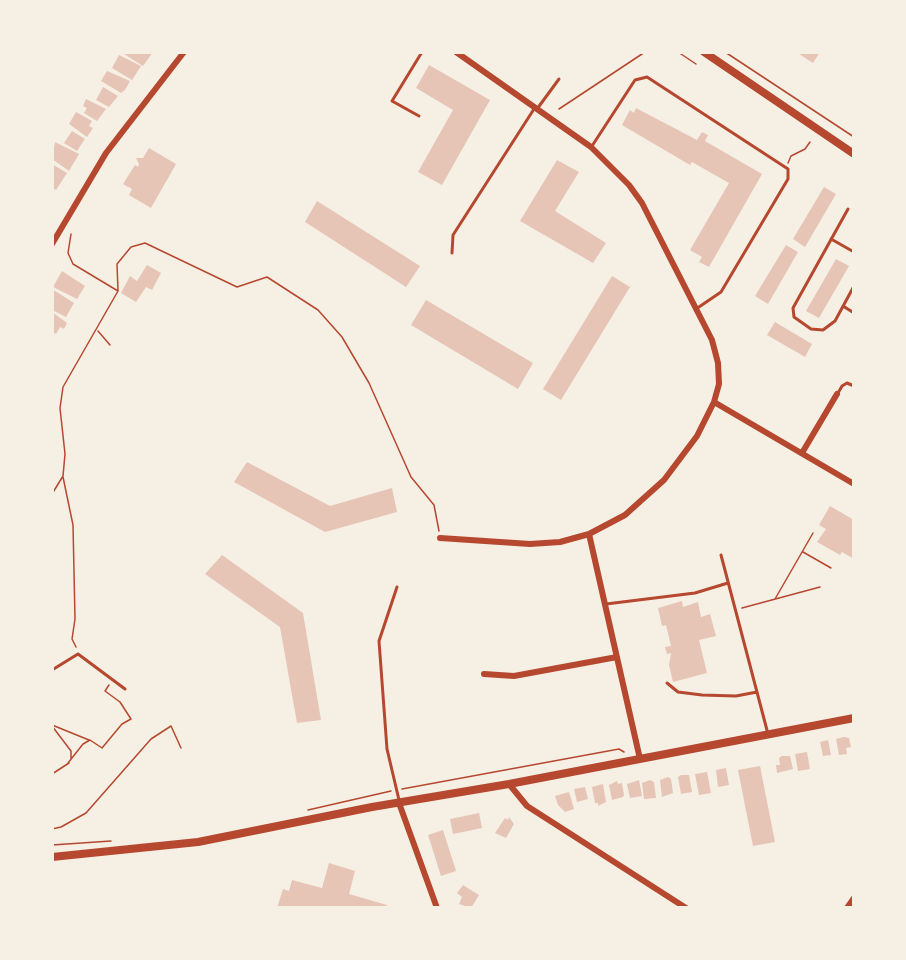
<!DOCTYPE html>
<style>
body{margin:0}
#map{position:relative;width:906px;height:960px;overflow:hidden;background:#f6efe4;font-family:"Libre Baskerville",serif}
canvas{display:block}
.frame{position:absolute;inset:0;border:54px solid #f6efe4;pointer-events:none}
</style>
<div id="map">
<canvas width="906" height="960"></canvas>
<div class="frame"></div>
</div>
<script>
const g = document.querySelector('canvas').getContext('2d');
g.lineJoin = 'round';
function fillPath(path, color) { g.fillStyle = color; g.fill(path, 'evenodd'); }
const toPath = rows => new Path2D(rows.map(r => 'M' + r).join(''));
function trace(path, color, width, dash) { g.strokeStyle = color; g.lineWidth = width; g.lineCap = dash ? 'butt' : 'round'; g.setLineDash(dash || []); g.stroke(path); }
fillPath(toPath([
 [121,52,153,52,143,66],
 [796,52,820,52,813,63],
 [119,55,141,66,132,80,112,68],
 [429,65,490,100,442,185,418,172,453,110,416,88],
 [107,71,130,81,125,90,121,93,101,81],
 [103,87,118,96,109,107,96,100],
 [86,99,106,109,97,121,84,113,87,108,83,106],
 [636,108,697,140,702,132,708,135,705,141,762,174,709,267,699,262,702,257,690,250,729,183,692,162,690,165,622,125,630,110,634,113],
 [76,112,92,121,89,126,93,128,87,137,69,124],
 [72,131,85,139,77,151,64,143],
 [55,142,79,154,69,171,52,159],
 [149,148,176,164,151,208,129,195,132,189,123,184,135,165,138,167,139,164,136,158,143,158],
 [557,160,579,172,555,211,606,243,593,263,520,221],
 [52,164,67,173,56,190,52,188],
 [824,187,836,194,805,247,793,239],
 [317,201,420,266,406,287,305,222],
 [786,245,798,252,768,304,755,296],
 [836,259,849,266,819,318,806,311],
 [147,265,161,273,152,290,146,287,136,302,121,293,130,276,137,281],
 [62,271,85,286,77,299,53,287],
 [612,276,630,287,561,400,543,389],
 [52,289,74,303,66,317,52,310],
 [426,300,533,363,518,389,411,325],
 [52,312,67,323,64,329,60,327,56,334,52,332],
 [775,322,812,344,805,357,767,335],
 [247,462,330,506,392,488,397,512,325,532,234,482],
 [830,506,854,520,854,559,842,552,840,555,817,542,826,529,819,525],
 [222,555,303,613,321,720,297,723,280,627,205,574],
 [682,601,683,607,698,602,701,617,710,614,716,636,699,640,707,673,673,682,669,665,671,653,667,654,665,647,671,646,666,625,662,626,658,608],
 [844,737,849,738,851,747,846,748,847,754,839,755,836,739],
 [828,740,831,755,823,756,820,742],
 [807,752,810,769,798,771,795,754],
 [782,756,790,756,793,769,777,773,776,765,780,765,779,758],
 [760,766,775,842,753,846,738,770],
 [726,768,729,785,718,787,716,770],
 [707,772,711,793,699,795,695,774],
 [681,775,689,775,692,792,681,794,678,777],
 [668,777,671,779,673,793,662,797,660,780],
 [639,780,642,796,630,798,627,784],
 [650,780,654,782,656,798,644,799,642,783],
 [617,781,618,784,622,783,624,795,623,797,612,800,609,785],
 [603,784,606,802,598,806,598,803,595,803,592,787],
 [585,787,588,799,577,802,574,789],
 [569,792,574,809,565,812,558,805,555,796],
 [479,813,482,828,453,834,450,819],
 [509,817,514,824,506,838,495,833,505,818,508,820],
 [443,830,456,871,441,876,428,835],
 [329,863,355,871,349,894,387,905,386,908,277,908,283,889,289,891,292,880,322,888],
 [463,885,479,895,471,908,459,904,462,897,457,893]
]), '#e6c5b7');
trace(toPath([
 [678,52,696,64],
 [725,52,854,137],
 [559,109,645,52],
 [788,163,791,156,805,149,810,142],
 [71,234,68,253,73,264,118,291],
 [98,331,110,345],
 [63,477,73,525,75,619,72,639,76,647],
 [52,494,63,476,65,454,60,408,63,387,118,291,117,264,131,247,145,243,237,287,267,277,318,310,342,337,369,383,411,477,434,505,439,531],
 [803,552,831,568],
 [775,599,813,533],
 [742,608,820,587],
 [52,725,89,740],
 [52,726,71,751,71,758],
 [68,763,83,744,90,740,102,748,122,724,131,719,120,702,105,691,109,685],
 [52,774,69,763],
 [402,789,619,749,624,752],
 [308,810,391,791],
 [52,829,61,827,86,813,151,739,171,726,181,748],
 [52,845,111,841]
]), '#b5482f', 1.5);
trace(toPath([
 [537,109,559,79],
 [419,116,392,101,422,52],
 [592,146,635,80,647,77,788,169,788,179,721,292,696,309],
 [848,209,793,308,794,317,811,329,823,330,835,321,854,286],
 [831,239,854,252],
 [452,253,453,235,534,109],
 [843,306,854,313],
 [838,393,842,386,847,383,854,386],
 [721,555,768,734],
 [397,587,379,641,387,749,399,800],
 [606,604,695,593,728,583],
 [52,670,78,654,125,689],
 [667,683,678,692,702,695,736,696,757,692]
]), '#b5482f', 3);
trace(toPath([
 [52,244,106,153,184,52],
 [714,402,854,484],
 [802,453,837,394],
 [589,534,640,759],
 [440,538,530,544,560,542,589,534,625,515,664,480,697,436,714,402,719,384,718,363,712,340,642,203,629,185,591,147,456,52],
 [484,674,514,676,617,657],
 [509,784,527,806,686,908],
 [399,803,437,908],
 [847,908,854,898]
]), '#b5482f', 6);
trace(toPath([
 [704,52,854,154],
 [52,857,198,842,372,807,509,784,854,718]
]), '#b5482f', 8);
</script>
